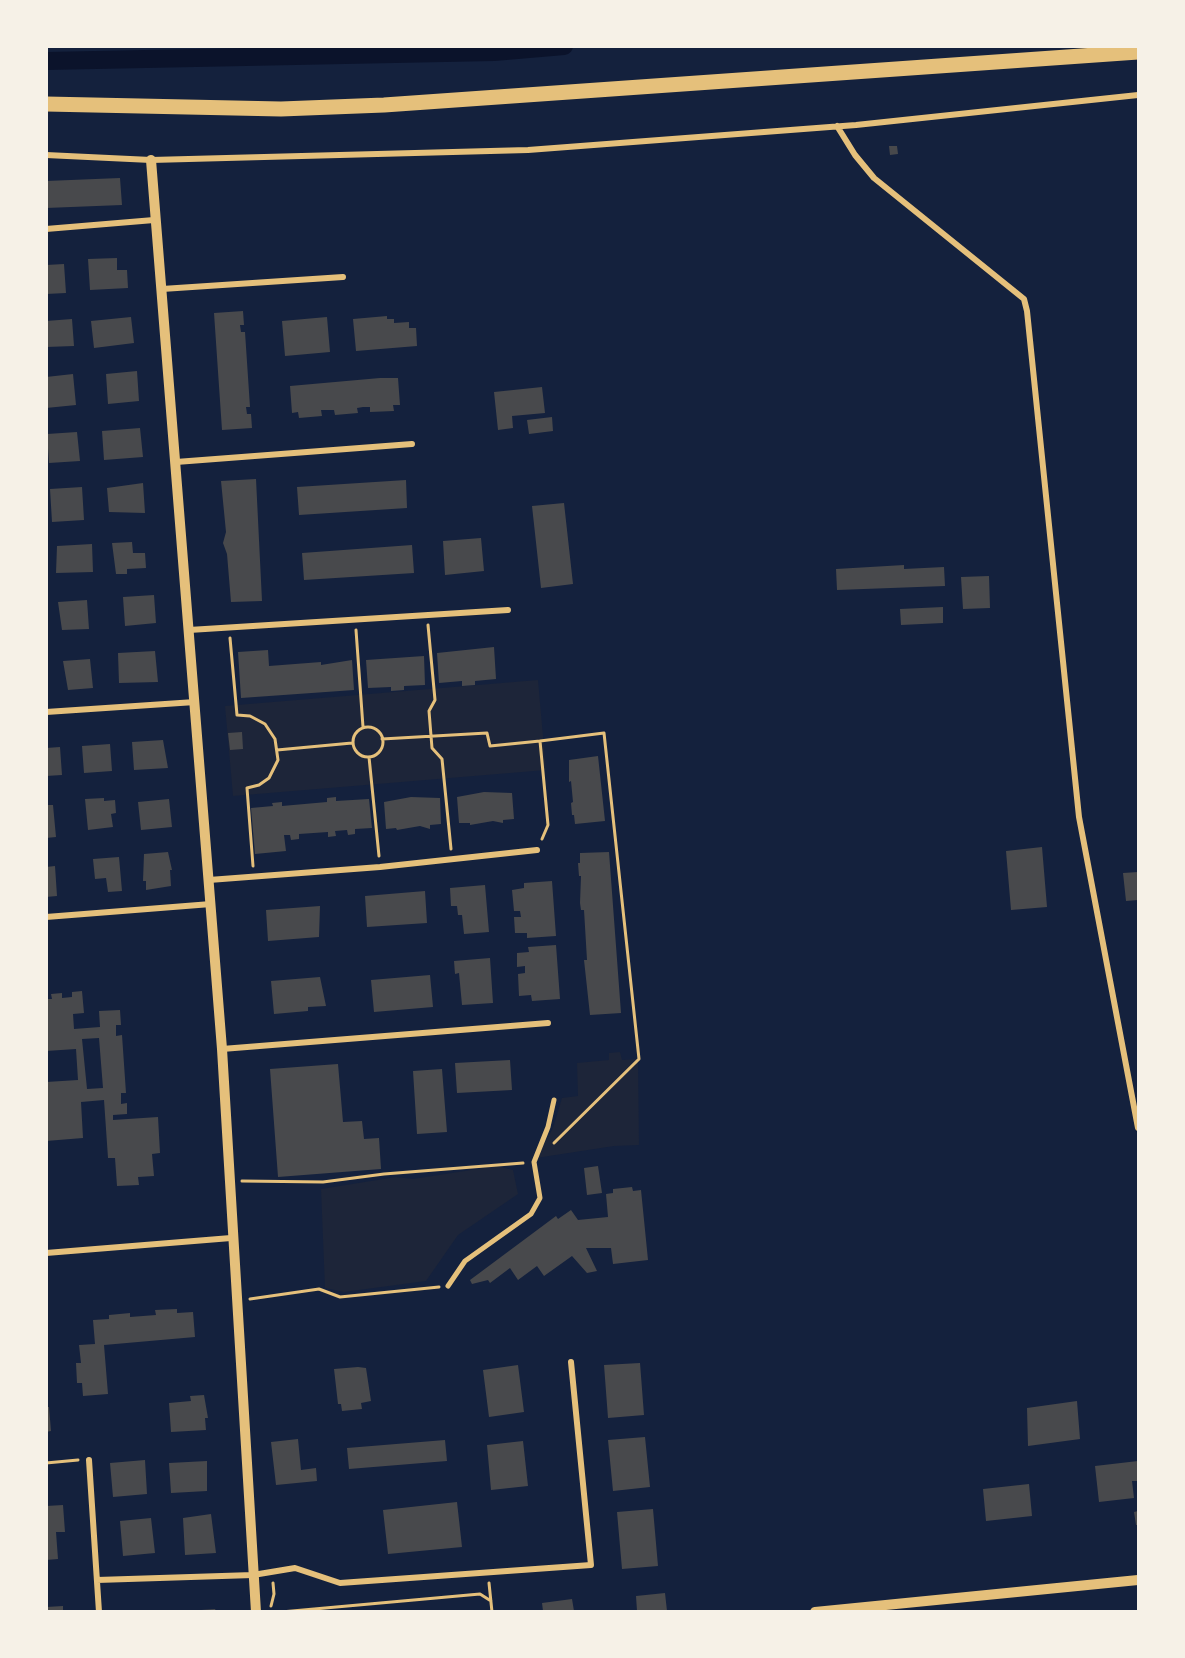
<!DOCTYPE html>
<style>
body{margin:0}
#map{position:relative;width:1185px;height:1658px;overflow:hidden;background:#14213d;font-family:"Open Sans",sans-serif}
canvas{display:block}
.frame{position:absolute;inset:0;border:48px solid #f6f1e7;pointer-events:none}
</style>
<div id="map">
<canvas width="1185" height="1658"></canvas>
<div class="frame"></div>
</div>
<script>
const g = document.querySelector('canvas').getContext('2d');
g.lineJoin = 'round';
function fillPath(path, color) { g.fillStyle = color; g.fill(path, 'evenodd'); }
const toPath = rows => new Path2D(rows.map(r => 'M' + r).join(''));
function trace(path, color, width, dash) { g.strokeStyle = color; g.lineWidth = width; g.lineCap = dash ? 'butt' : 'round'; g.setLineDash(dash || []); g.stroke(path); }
fillPath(toPath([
 [538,680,546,770,233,796,225,706],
 [620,1052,622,1060,638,1059,639,1145,614,1146,536,1158,553,1128,562,1098,578,1096,577,1063,609,1060,609,1053],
 [497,1166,513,1170,518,1194,458,1235,426,1281,344,1292,325,1288,321,1189,396,1177,413,1179]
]), '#1d2539');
trace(toPath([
 [46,61,494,52,564,46]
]), '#0b132b', 18);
fillPath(toPath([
 [889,146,897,146,898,154,890,155],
 [120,178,122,205,46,208,46,181],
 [117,258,117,270,127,270,128,288,90,290,88,259],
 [64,264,66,293,46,294,46,265],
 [243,311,244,325,240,325,241,332,245,332,250,407,246,407,247,414,251,414,252,428,222,430,214,313],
 [387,316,387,319,394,319,394,323,409,322,409,328,416,328,417,346,356,351,353,319],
 [131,317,134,343,94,348,91,321],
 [327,317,330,352,285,356,282,321],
 [72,319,74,346,46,347,46,321],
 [137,371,139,401,108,404,106,374],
 [73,374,76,405,46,408,46,377],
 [380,378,398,378,400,405,393,405,394,411,370,412,370,407,363,407,357,408,358,413,335,415,334,410,321,410,322,416,299,418,298,412,292,413,290,386],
 [542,387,545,413,512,416,513,428,498,430,494,392],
 [552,417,553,431,529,434,527,420],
 [140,428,143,457,104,460,102,431],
 [77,432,80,461,49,463,47,434],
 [256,479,262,601,231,602,227,554,223,543,226,532,221,481],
 [406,480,407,508,299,515,297,487],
 [143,483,145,513,109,512,107,488],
 [82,487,84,520,52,522,50,489],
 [564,503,573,584,541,588,532,506],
 [481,538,484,571,445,575,443,541],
 [132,542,133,553,145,553,146,568,127,569,127,574,116,574,112,543],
 [92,544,93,572,56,573,57,546],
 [412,545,414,573,304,580,302,553],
 [904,565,904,569,944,567,945,586,837,590,836,569],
 [989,576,990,608,963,609,961,577],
 [154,595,156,623,125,626,123,597],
 [87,600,89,629,62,630,58,602],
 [943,607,943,623,901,625,900,609],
 [494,647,496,679,475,681,475,685,462,686,462,681,439,683,437,653],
 [268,650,269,666,321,662,321,665,352,660,354,690,241,698,238,652],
 [155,651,158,682,119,683,118,653],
 [424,656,425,685,404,686,404,690,391,691,391,687,368,688,366,660],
 [90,659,93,688,68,690,63,661],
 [242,732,243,749,230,750,228,733],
 [163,740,168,768,134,770,132,742],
 [110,744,112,771,84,773,82,746],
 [60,747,62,775,46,776,46,748],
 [598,756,605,821,575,824,574,815,572,815,571,803,573,802,571,781,569,782,569,760],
 [484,792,512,793,514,819,503,820,503,823,493,821,470,825,470,823,459,823,457,797],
 [336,797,336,801,369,799,372,828,355,829,355,834,348,835,347,830,335,831,336,836,328,837,328,832,299,834,299,839,291,840,290,835,284,835,286,851,255,854,251,808,273,806,272,803,282,802,282,806,327,802,327,798],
 [411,797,440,798,441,824,430,825,430,829,420,826,397,830,396,828,386,829,384,802],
 [104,798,104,801,115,800,116,813,111,814,113,827,88,830,85,799],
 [169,799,172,827,141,830,138,802],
 [46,805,53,805,56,837,46,838],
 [1042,847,1047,907,1011,910,1006,851],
 [168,852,172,870,170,870,171,886,146,890,146,881,143,881,144,854],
 [609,852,621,1013,590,1015,584,960,587,960,584,910,581,910,580,903,581,876,579,876,578,863,580,863,580,853],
 [119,857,122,891,108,892,106,878,95,879,93,859],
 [55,866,57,896,46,897,46,867],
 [1138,872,1138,900,1126,901,1123,873],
 [552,881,556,936,527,938,527,933,515,933,514,917,521,917,520,911,514,911,512,890,524,888,524,883],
 [485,885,489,932,464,934,462,915,458,915,457,906,451,906,450,888],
 [425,891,427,923,367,927,365,896],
 [320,906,319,937,268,941,266,910],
 [556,945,560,999,532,1001,531,995,519,996,518,974,525,973,525,966,517,967,517,953,529,952,528,947],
 [490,958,493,1003,462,1005,459,973,455,974,454,961],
 [430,975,433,1007,374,1012,371,980],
 [320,977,326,1006,308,1007,308,1011,274,1014,271,981],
 [82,991,84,1013,73,1014,74,1029,100,1027,99,1011,120,1010,121,1025,116,1025,116,1036,122,1035,126,1093,121,1093,121,1104,127,1103,127,1114,113,1115,113,1120,158,1117,160,1153,152,1154,154,1176,138,1177,139,1185,117,1186,115,1158,108,1158,104,1100,81,1102,83,1138,46,1141,46,1082,78,1080,76,1049,46,1051,46,999,52,999,51,994,62,993,62,998,72,997,72,992],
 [99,1038,103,1088,87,1089,82,1039],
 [510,1060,512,1090,457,1093,455,1063],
 [338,1064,343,1122,362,1121,364,1139,379,1138,381,1169,278,1177,270,1069],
 [442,1069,447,1132,417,1134,413,1071],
 [598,1166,602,1193,587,1195,584,1168],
 [632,1187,633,1191,641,1190,648,1260,613,1264,611,1248,586,1248,597,1271,587,1273,572,1256,544,1276,537,1266,518,1280,510,1268,490,1283,488,1280,472,1284,470,1280,556,1216,558,1219,571,1210,578,1220,608,1217,606,1194,613,1193,613,1189],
 [177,1309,177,1313,193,1312,195,1337,104,1345,108,1394,83,1396,82,1383,77,1383,76,1363,81,1363,79,1345,95,1344,93,1320,109,1319,109,1315,130,1313,130,1317,156,1315,155,1310],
 [640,1363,644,1415,608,1418,604,1365],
 [518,1365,524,1412,489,1417,483,1370],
 [358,1367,366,1368,371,1401,361,1403,362,1409,342,1411,341,1404,338,1404,334,1369],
 [204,1395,208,1418,205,1418,206,1430,171,1432,169,1403,191,1401,190,1396],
 [1077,1401,1080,1439,1028,1446,1027,1408],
 [46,1407,49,1407,51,1431,46,1432],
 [645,1437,650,1487,613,1491,608,1440],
 [298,1439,301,1470,316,1468,317,1481,276,1485,271,1442],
 [445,1440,447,1461,349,1469,347,1448],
 [523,1441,528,1486,491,1490,487,1445],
 [145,1460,147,1494,113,1497,110,1463],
 [207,1461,207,1491,171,1493,169,1463],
 [1138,1461,1138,1481,1132,1481,1134,1498,1099,1502,1095,1466],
 [1029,1484,1032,1516,986,1521,983,1489],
 [457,1502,462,1547,388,1554,383,1510],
 [63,1505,65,1532,56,1532,58,1559,46,1560,46,1506],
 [653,1509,658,1566,622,1569,617,1512],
 [1138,1511,1138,1525,1136,1525,1134,1512],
 [211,1514,216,1553,185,1555,183,1518],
 [151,1518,155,1553,123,1556,120,1521],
 [665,1593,667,1611,637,1611,636,1596],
 [572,1599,574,1611,543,1611,542,1603],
 [63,1606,63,1611,46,1611,46,1607],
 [215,1609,216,1611,201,1611,201,1610]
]), '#48494c');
trace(toPath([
 [428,625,435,700,429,711,432,748,442,759,451,849],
 [356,630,363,727],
 [230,638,237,715,250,716,265,724,275,739,278,760,269,778,259,785,247,788,253,866],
 '353 742a15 15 0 1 1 30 0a15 15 0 1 1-30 0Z',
 [382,739,487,733,490,746,540,741,548,825,542,839],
 [540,741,604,733,639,1059,554,1143],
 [277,750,352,743],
 [369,757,379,856],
 [242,1181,323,1182,384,1174,523,1163],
 [250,1299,319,1289,340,1297,439,1287],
 [46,1463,78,1460],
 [489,1583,492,1612],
 [271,1606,274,1594,273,1583],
 [281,1612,480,1594,491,1601]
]), '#e5c07b', 3);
trace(toPath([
 [448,1286,465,1261,531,1214,540,1198,534,1162,548,1127,554,1100]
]), '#e5c07b', 5);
trace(toPath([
 [837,126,855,155,874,178,1024,299,1027,311,1079,817,1138,1128],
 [46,155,151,160,528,150,856,125,1138,95],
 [46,229,154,220],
 [162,289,343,277],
 [176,462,412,444],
 [189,630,508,610],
 [46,712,195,702],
 [209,880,380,867,537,850],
 [46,917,211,904],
 [222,1049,548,1023],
 [46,1253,231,1238],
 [89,1460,99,1612],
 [97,1580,253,1575,295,1568,340,1583,591,1565,571,1362]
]), '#e5c07b', 6);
trace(toPath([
 [151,160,222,1049,256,1612],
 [815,1612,1138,1580]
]), '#e5c07b', 10);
trace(toPath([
 [46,104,281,109,384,105,1138,52]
]), '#e5c07b', 15);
</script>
